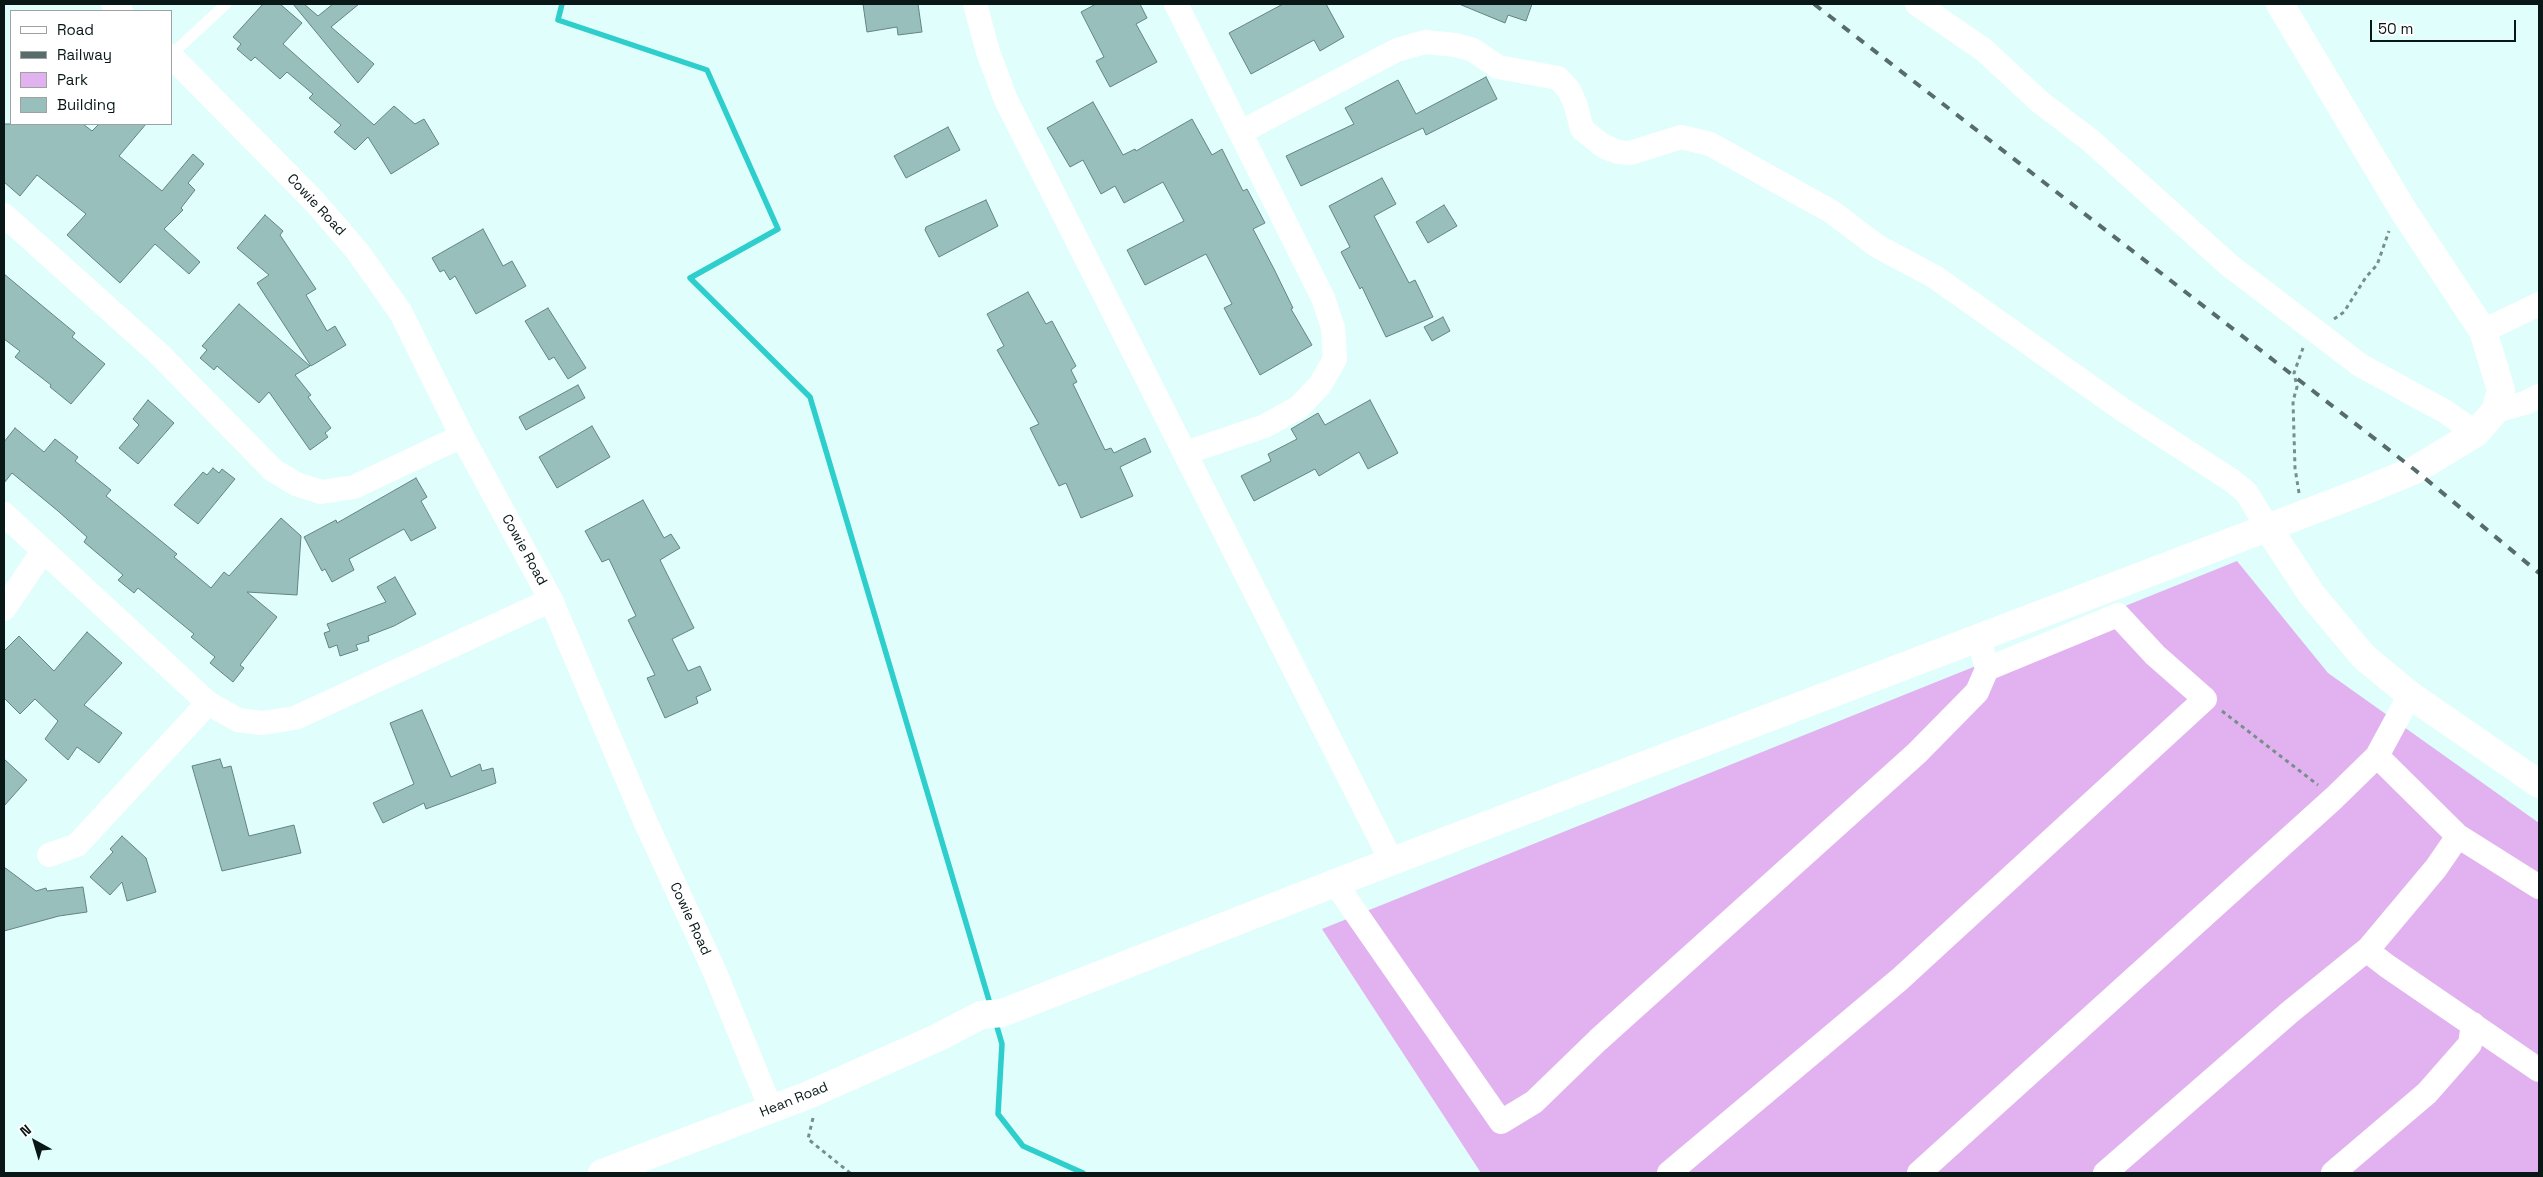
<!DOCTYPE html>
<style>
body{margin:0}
#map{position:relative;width:2543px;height:1177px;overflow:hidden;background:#dffefc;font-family:"Space Grotesk",sans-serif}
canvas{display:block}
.frame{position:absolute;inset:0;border:5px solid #091717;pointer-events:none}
.legend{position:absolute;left:10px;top:10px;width:162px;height:115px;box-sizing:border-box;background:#fff;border:1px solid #9da2a2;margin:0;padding:6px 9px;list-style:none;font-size:15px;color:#091717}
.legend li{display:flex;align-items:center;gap:10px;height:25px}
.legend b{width:25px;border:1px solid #9da2a2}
.north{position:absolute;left:10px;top:1117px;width:50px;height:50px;-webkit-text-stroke:4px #fff;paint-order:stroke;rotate:321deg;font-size:14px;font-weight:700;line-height:20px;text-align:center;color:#091717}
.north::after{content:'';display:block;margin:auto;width:18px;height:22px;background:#091717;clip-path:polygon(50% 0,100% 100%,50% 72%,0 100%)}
.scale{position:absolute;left:2370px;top:20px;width:146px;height:22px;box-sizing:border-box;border:2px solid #091717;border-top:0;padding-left:6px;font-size:15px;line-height:18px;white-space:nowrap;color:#091717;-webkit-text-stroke:4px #fff;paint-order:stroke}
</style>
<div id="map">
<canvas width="2543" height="1177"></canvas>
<div class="frame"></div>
<ul class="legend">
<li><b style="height:6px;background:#fff"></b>Road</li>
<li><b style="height:6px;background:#586c6b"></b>Railway</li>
<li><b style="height:14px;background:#e1b2ef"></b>Park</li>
<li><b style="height:14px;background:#99bfbd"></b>Building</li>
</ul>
<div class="north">N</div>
<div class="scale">50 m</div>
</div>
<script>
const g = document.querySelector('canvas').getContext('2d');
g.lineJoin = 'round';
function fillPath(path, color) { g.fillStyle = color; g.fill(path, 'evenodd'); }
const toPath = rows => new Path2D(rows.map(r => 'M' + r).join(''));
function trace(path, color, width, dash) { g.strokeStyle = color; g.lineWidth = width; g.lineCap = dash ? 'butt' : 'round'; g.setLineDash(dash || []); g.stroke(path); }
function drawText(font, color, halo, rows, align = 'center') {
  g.font = font + ' "Space Grotesk",sans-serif'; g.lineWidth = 5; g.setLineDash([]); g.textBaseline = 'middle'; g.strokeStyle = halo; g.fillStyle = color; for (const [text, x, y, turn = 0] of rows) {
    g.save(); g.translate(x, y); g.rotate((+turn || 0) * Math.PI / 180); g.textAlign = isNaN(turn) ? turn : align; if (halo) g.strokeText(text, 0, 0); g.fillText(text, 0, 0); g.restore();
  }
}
fillPath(toPath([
 [2237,561,2328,673,2539,823,2539,1173,1481,1173,1322,929]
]), '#e1b2ef');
trace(toPath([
 [562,4,558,20,707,70,778,229,690,278,810,397,991,1007],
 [995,1020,1002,1044,998,1114,1023,1146,1083,1173]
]), '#2dcecb', 5.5);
const building = toPath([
 [263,4,280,4,302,23,283,44,374,125,394,106,415,124,424,119,439,144,391,174,368,137,355,150,334,132,341,125,309,98,313,94,287,72,280,79,255,57,251,61,237,49,241,44,233,37,263,4],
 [293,4,304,4,318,16,333,4,359,4,331,27,374,64,358,83,293,4],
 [863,4,918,4,922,32,898,35,897,27,867,32,863,4],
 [1096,4,1140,4,1147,18,1136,24,1157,62,1110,87,1096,61,1104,57,1081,12,1096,4],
 [1283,4,1326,4,1344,37,1320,51,1314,40,1251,74,1229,33,1283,4],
 [1459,4,1532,4,1526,21,1508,15,1505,23,1459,4],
 [1486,77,1497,99,1426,135,1423,128,1301,186,1286,156,1354,124,1345,108,1398,80,1416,114,1486,77],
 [1093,102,1123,155,1135,149,1136,151,1192,119,1212,155,1222,149,1243,191,1247,189,1265,223,1253,229,1274,269,1293,308,1291,309,1312,345,1260,375,1224,308,1232,304,1206,254,1145,285,1127,250,1184,221,1163,182,1124,203,1115,186,1101,194,1083,160,1070,167,1047,128,1093,102],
 [4,124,83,124,92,131,99,124,146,124,119,156,162,191,193,154,204,164,188,183,195,190,181,208,183,210,164,229,200,262,189,274,155,244,120,283,67,235,86,214,37,175,20,196,4,182,4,124],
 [948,127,960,150,906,178,894,156,948,127],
 [1382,178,1396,204,1374,216,1409,283,1415,280,1433,317,1386,337,1362,287,1360,289,1341,252,1350,247,1329,206,1382,178],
 [986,200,998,226,939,257,925,230,926,227,986,200],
 [1444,205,1457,226,1428,243,1416,222,1444,205],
 [265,215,283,231,280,235,316,289,306,295,327,331,335,326,346,345,311,366,257,283,269,275,237,248,265,215],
 [483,229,503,266,512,261,526,286,476,314,455,276,450,280,444,270,440,272,432,258,483,229],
 [4,274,75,333,72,337,105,364,71,404,50,387,51,385,15,357,20,351,4,339,4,274],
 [1028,292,1046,324,1052,321,1076,366,1071,370,1077,382,1073,384,1105,450,1111,448,1114,453,1145,438,1151,452,1120,467,1133,496,1081,518,1066,483,1059,486,1030,428,1039,424,997,350,1004,346,987,314,1028,292],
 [239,304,310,366,295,375,311,395,308,397,331,428,325,433,328,437,310,450,269,392,259,403,217,366,214,370,200,358,207,350,202,346,239,304],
 [548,308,586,368,568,379,554,357,549,360,525,321,548,308],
 [1443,317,1450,331,1432,341,1424,327,1443,317],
 [578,385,585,398,526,430,519,417,578,385],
 [148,400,174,423,138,464,119,448,139,425,133,419,148,400],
 [1370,400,1398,453,1368,469,1359,452,1319,476,1315,469,1254,501,1241,476,1271,461,1268,454,1297,439,1291,429,1318,413,1325,425,1370,400],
 [592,426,610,457,557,488,539,457,592,426],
 [15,428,44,452,55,439,78,457,75,461,111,490,106,496,177,554,174,557,211,588,224,572,229,576,281,518,301,536,297,595,247,592,277,617,240,665,244,668,233,682,210,663,215,657,191,637,194,634,138,588,134,593,118,580,123,575,84,542,87,537,58,511,12,473,4,483,4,442,15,428],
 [213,468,219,473,222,469,235,479,198,524,174,505,203,472,207,475,213,468],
 [416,478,427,497,421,501,436,528,411,541,404,529,349,559,354,570,332,582,325,569,322,571,304,537,336,520,337,523,416,478],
 [643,500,664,538,671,534,680,548,660,560,694,628,672,639,688,671,700,666,711,690,696,697,698,703,665,718,647,678,655,675,628,620,636,616,609,559,602,562,585,531,643,500],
 [395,577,416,614,394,626,368,636,369,641,356,645,358,650,340,656,337,645,329,648,324,633,330,631,327,624,386,602,377,587,395,577],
 [87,632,122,663,84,705,122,733,99,763,77,747,68,760,45,739,58,721,35,699,20,714,4,698,4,651,19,636,54,671,87,632],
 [422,710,451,777,480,764,482,771,493,768,496,783,426,809,424,803,383,823,373,803,414,784,390,723,422,710],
 [4,759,27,780,4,806,4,759],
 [220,759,223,768,231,766,249,836,294,825,301,853,222,871,192,766,220,759],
 [122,836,146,858,156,892,127,901,122,882,110,895,90,877,113,852,110,849,122,836],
 [4,867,36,891,46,888,47,891,83,887,87,912,59,916,4,931,4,867]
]);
fillPath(building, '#99bfbd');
trace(building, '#628584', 1);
trace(toPath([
 [2334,319,2344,312,2366,277,2377,265,2389,231],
 [2299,493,2295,468,2293,401,2297,387,2294,373,2303,348],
 [2222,711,2318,785],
 [813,1118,808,1139,850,1173]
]), '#778e8d', 3, [4, 4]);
trace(toPath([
 [171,55,226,4]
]), '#fff', 11);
trace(toPath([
 [113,4,121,11],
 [975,4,988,52,1006,100,1392,862],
 [1176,4,1323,298,1333,328,1335,359,1320,385,1299,407,1265,426,1185,453],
 [1917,4,1984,50,2040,102,2090,140,2229,265,2360,365,2446,412,2476,433],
 [171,56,315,202,358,252,401,313,462,436,551,600,646,823,714,970,771,1109],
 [1241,132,1397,50,1425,42,1456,45,1473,50,1498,67,1558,78,1569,90,1576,106,1582,129,1603,146,1618,152,1630,153,1681,137,1710,144,1832,212,1877,246,1935,277,2123,410,2231,480,2246,492,2268,528],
 [4,215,158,353,273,470,296,484,321,492,354,487,462,436],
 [2483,331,2539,304],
 [2495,411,2525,403,2539,396],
 [4,514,208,703,238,720,262,723,295,718,551,600],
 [4,609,43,551],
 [2377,756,2458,836,2539,887],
 [49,855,77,845,208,703],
 [1335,883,1501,1122,1534,1102,1598,1040,1917,753,1977,692,1987,669,1979,639],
 [2369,948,2374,956,2387,966,2539,1070],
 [1669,1173,1900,979,2205,699,2155,655,2118,615,1987,669],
 [1919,1173,2334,798,2377,756,2410,695],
 [2105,1173,2290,1012,2369,948,2436,868,2458,836],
 [2333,1173,2427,1093,2470,1044,2473,1024]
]), '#fff', 24);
trace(toPath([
 [2268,528,2312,595,2364,657,2410,695,2539,784],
 [602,1173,806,1096,939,1037,981,1015,1002,1013,1335,883,2364,491,2415,470,2476,433,2495,411,2501,390,2483,331,2403,210,2280,4]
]), '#fff', 28);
trace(toPath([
 [1814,4,2415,470,2539,573]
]), '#586c6b', 4, [9, 9]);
drawText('14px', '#091717', '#fff', [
 ["Cowie Road",316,205,47],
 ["Cowie Road",524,550,61],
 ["Cowie Road",690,919,65],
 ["Hean Road",794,1100,-22]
]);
</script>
